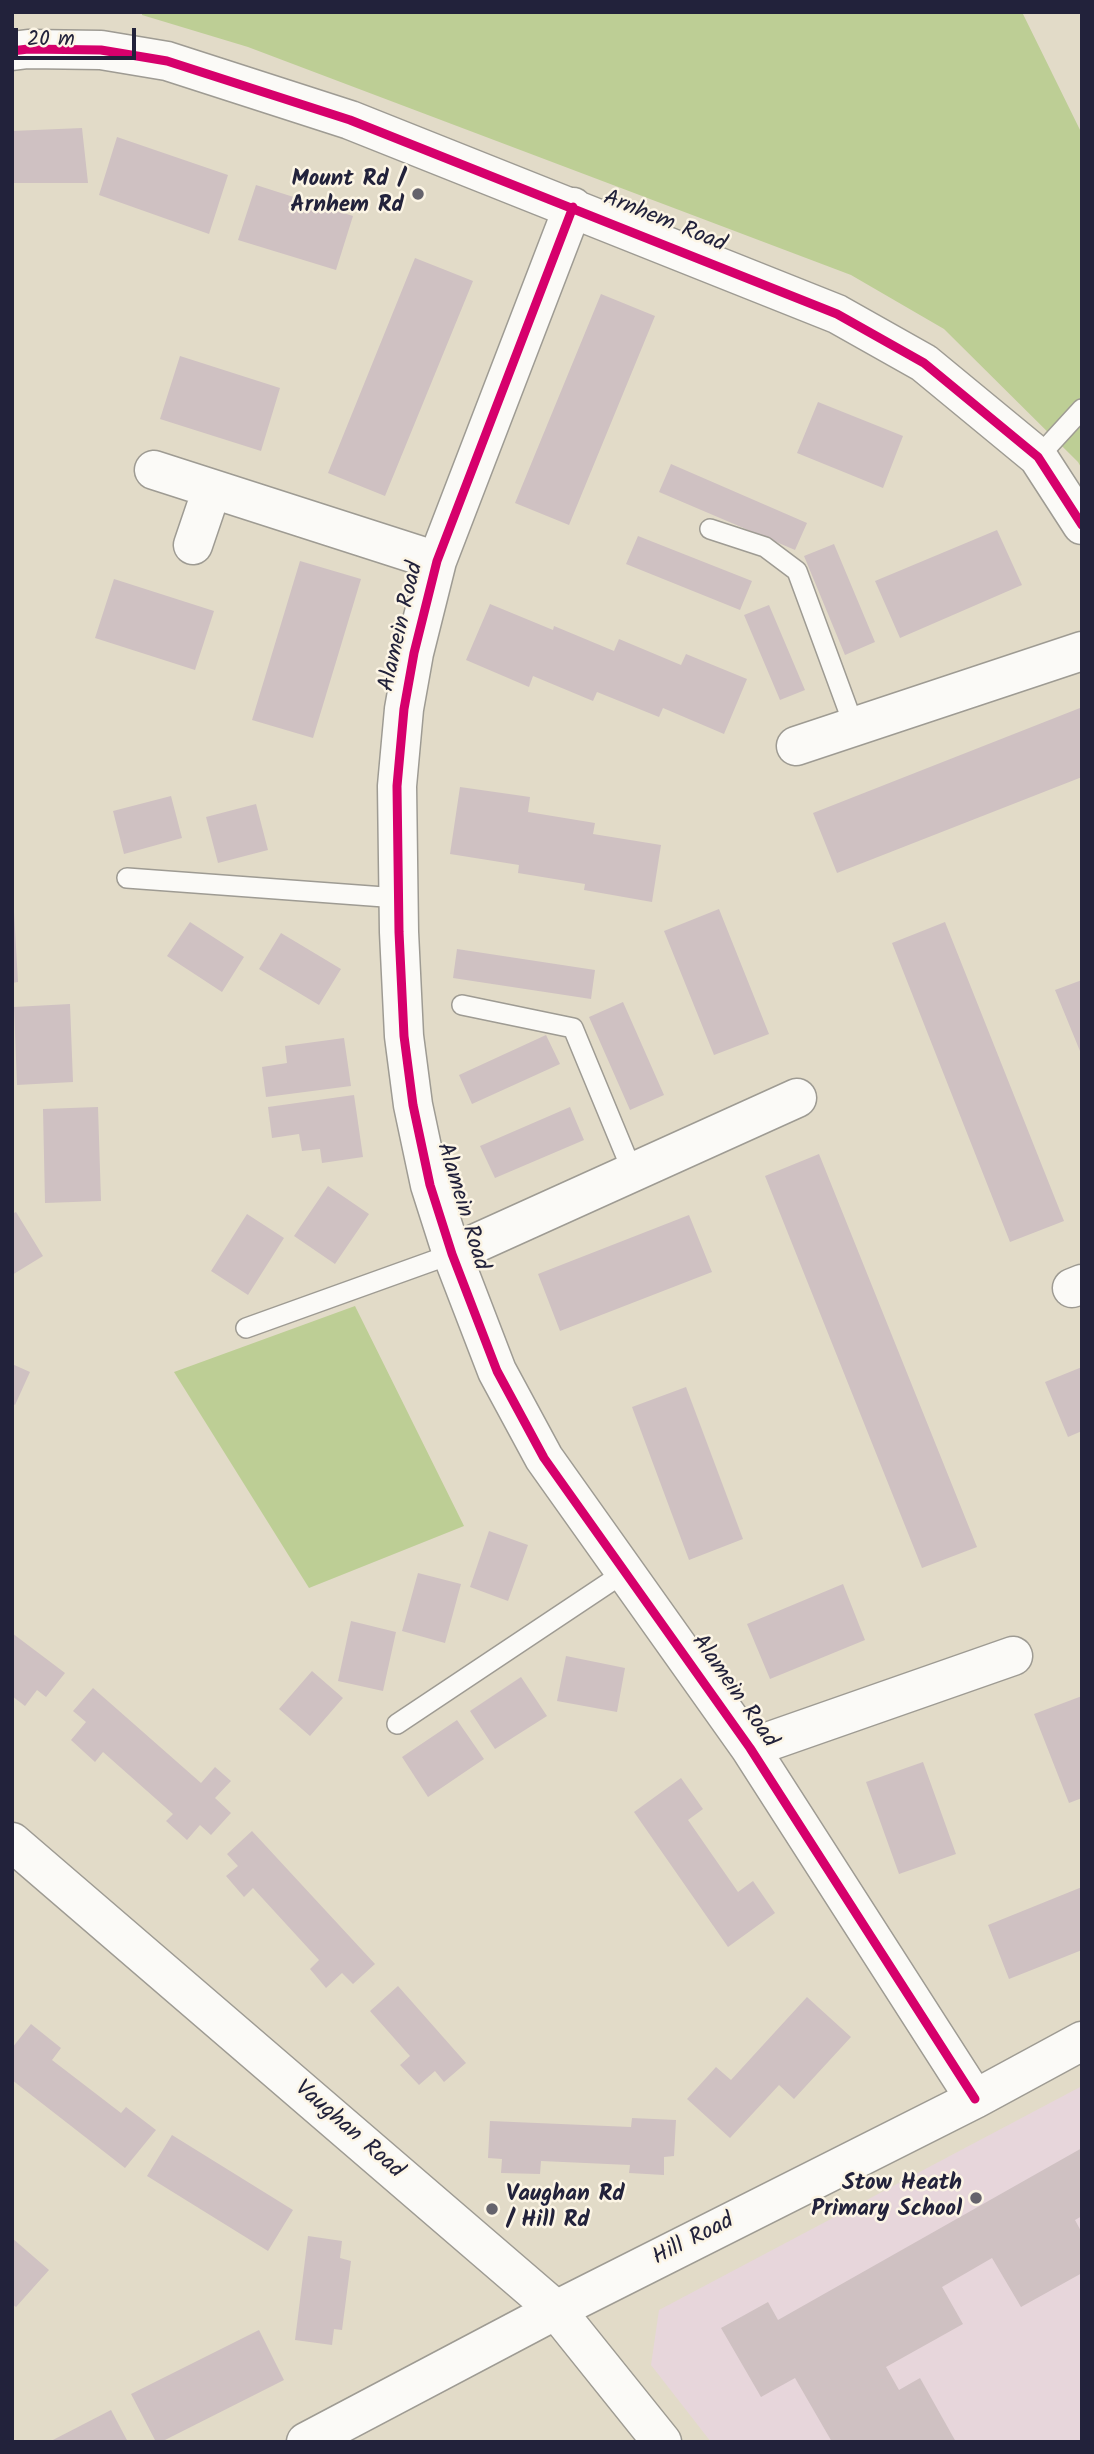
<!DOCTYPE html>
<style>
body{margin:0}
#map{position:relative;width:1094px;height:2454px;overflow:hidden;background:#e2dbc8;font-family:Kalam,sans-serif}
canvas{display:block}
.frame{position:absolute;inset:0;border:14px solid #22223b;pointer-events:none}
.scale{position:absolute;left:14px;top:28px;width:122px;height:32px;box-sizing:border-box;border:4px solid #22223b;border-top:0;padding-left:9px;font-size:21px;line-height:24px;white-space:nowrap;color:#22223b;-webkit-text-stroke:5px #fcf5e5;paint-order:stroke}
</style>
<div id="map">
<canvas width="1094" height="2454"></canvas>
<div class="frame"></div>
<div class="scale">20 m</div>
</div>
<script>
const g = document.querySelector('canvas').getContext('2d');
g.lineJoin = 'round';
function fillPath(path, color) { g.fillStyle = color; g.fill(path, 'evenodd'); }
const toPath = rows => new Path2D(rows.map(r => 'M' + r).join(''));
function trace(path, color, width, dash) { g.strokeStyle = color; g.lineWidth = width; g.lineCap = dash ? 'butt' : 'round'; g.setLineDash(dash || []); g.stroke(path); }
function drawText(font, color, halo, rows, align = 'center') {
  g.font = font + ' Kalam,sans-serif'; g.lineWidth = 5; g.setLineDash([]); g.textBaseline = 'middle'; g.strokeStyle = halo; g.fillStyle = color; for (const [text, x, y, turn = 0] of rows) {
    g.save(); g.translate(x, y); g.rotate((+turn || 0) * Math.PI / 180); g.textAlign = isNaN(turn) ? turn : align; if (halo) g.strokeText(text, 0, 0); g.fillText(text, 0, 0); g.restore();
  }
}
fillPath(toPath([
 [1082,2086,1082,2442,711,2442,651,2365,659,2310]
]), '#e7d6db');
fillPath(toPath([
 [142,12,1022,12,1082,134,1082,469,1078,462,944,329,851,275,248,47,142,15],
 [355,1306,464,1526,309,1588,174,1372]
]), '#bdce95');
fillPath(toPath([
 [82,128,88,183,12,183,12,131],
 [117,137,228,175,209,234,99,195],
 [256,185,353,216,336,270,238,240],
 [415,258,473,281,385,496,328,473],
 [601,294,655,316,569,525,515,503],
 [180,356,280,388,261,451,160,419],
 [818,402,903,436,883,488,797,453],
 [671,464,807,523,795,550,659,492],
 [997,530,1022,585,900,638,875,581],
 [638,536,752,581,740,610,626,564],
 [834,544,875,642,845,655,804,556],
 [300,561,361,579,313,738,252,720],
 [114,579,214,611,195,670,95,638],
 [490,604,553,630,554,626,614,651,619,639,681,665,686,654,747,679,724,734,663,708,659,717,597,692,593,701,533,676,529,687,466,660],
 [769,605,805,690,780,700,744,615],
 [1080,708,1082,777,837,873,813,813],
 [460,787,530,797,528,812,595,823,593,834,661,845,652,902,584,890,585,884,518,873,519,865,450,854],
 [171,796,182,838,124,854,113,811],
 [256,804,268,850,218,863,206,817],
 [719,909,769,1034,714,1055,664,931],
 [12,912,14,912,18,982,12,983],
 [190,922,244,957,222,992,167,956],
 [945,922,1064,1221,1010,1242,892,943],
 [281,933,341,969,319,1005,259,969],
 [457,949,595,970,591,999,453,978],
 [1082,980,1082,1056,1055,990],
 [623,1002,664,1095,630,1110,589,1017],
 [70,1004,73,1082,17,1085,14,1007],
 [546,1035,560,1064,472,1104,459,1075],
 [344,1038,351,1086,266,1097,262,1067,287,1063,285,1046],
 [354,1095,363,1157,322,1163,320,1149,302,1151,299,1134,272,1138,268,1107],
 [98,1107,101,1201,45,1203,43,1109],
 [570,1107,584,1140,495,1178,480,1146],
 [819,1154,977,1547,922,1568,765,1176],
 [328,1186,369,1214,335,1264,294,1236],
 [16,1212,43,1256,12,1275,12,1214],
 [247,1214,284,1238,248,1295,211,1271],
 [689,1215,712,1272,560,1331,538,1274],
 [12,1364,30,1372,15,1405,12,1403],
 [1082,1367,1082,1431,1068,1437,1045,1382],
 [686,1387,743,1539,689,1560,632,1407],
 [489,1531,528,1545,508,1601,470,1587],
 [418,1573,461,1584,445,1643,402,1631],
 [843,1584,865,1640,770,1679,747,1624],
 [351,1621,396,1632,383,1691,338,1681],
 [12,1633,65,1673,46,1697,37,1690,25,1706,12,1696],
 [566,1656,625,1668,617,1712,557,1701],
 [312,1671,343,1698,310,1736,279,1709],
 [521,1677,547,1716,495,1749,470,1711],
 [93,1688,201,1783,215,1767,231,1781,215,1798,231,1813,211,1835,200,1825,187,1840,166,1821,173,1814,103,1752,95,1762,71,1740,86,1722,73,1711],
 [1082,1696,1082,1798,1069,1803,1034,1714],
 [457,1720,484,1759,428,1797,402,1757],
 [923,1762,956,1854,899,1874,866,1782],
 [681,1778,703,1809,688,1820,738,1892,753,1881,775,1913,728,1947,634,1812],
 [252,1831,375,1964,353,1984,342,1973,326,1988,310,1969,319,1960,253,1888,244,1897,226,1876,238,1866,227,1854],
 [1082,1887,1082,1950,1009,1979,988,1925],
 [398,1986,466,2063,444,2082,435,2071,419,2085,400,2065,410,2056,370,2011],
 [807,1997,851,2037,794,2099,779,2085,730,2138,687,2099,716,2067,731,2080],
 [31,2024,61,2048,52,2060,121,2113,126,2107,156,2130,125,2168,12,2080,12,2048],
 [632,2118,676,2120,674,2156,664,2157,664,2175,629,2173,630,2165,541,2161,540,2174,501,2173,502,2159,488,2158,490,2121,631,2127],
 [172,2135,293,2210,268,2251,147,2176],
 [1082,2148,1082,2216,1075,2220,1082,2233,1082,2273,1021,2307,992,2258,942,2287,963,2324,886,2367,899,2390,920,2378,956,2442,832,2442,795,2378,761,2397,721,2328,768,2302,778,2320],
 [308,2236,342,2241,340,2258,351,2261,342,2330,334,2329,332,2345,295,2340],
 [12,2238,49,2270,16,2307,12,2304],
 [259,2330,284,2380,161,2442,156,2442,131,2394],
 [111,2410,128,2442,49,2442]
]), '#cfc1c2');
const lane = toPath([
 [1038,457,1082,409],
 [710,529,765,547,797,571,854,726],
 [127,878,398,898],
 [462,1005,573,1028,633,1173],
 [246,1328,452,1254],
 [397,1724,625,1572]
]);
const street = toPath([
 [12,51,28,49,101,50,167,61,350,120,837,314,924,363,1038,457,1082,525],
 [573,207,437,561,414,653,404,709,397,786,399,932,404,1036,413,1105,430,1185,452,1254,497,1371,544,1458,750,1748,975,2099],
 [154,470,437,561],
 [193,545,212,489],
 [796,746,1082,651],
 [452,1254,797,1098],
 [1072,1288,1082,1284],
 [750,1748,1013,1656],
 [12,1842,556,2310,662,2442],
 [306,2442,556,2310,975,2099,1082,2041]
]);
trace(lane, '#9e9b93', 22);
trace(street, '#9e9b93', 41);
trace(lane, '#fbfaf7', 19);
trace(street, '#fbfaf7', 38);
trace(toPath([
 [12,51,28,49,101,50,167,61,350,120,837,314,924,363,1038,457,1082,525],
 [573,207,437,561,414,653,404,709,397,786,399,932,404,1036,413,1105,430,1185,452,1254,497,1371,544,1458,750,1748,975,2099]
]), '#d6006c', 9);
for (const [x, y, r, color] of [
 [418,194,7,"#65636c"],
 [976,2198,7,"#65636c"],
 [492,2209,7,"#65636c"]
]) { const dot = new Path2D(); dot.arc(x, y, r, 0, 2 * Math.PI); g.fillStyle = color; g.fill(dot); trace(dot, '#fcf5e5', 2.5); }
drawText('bold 23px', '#22223b', '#fcf5e5', [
 ["Mount Rd /",404,181],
 ["Arnhem Rd",404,207],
 ["Stow Heath",962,2185],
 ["Primary School",962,2211],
 ["Vaughan Rd",506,2196,"left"],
 ["/ Hill Rd",506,2222,"left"]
], 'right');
drawText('23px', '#22223b', '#fcf5e5', [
 ["Arnhem Road",664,223,22],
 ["Alamein Road",403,627,-77],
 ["Alamein Road",461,1207,73],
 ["Alamein Road",733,1692,55],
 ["Vaughan Road",348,2131,41],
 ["Hill Road",694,2241,-27]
]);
</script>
